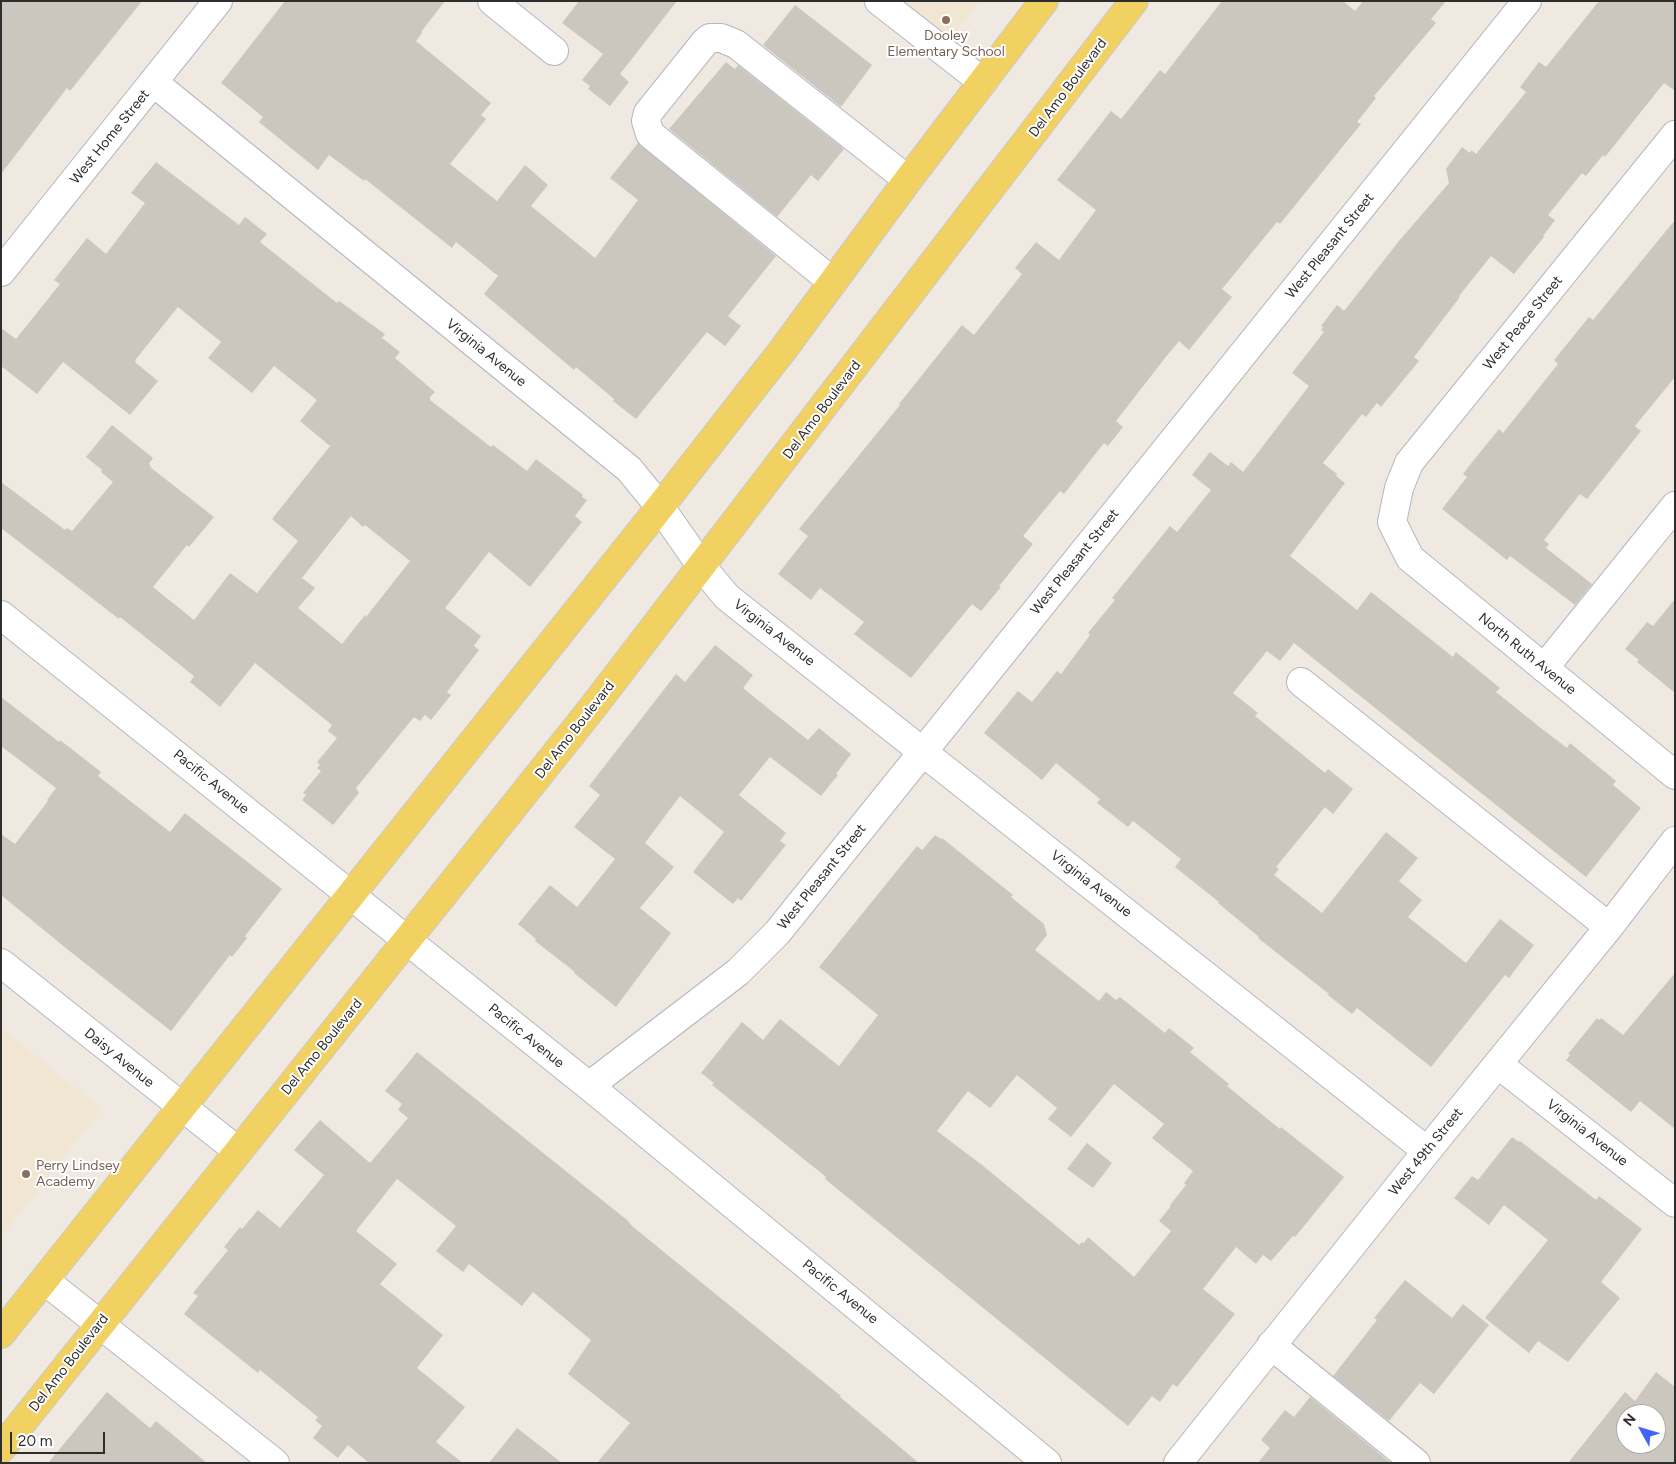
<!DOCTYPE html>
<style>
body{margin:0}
#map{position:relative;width:1676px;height:1464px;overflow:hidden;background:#efe9e1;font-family:Figtree,sans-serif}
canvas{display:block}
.frame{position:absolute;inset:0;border:2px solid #2e2e2e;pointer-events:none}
.north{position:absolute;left:1616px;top:1404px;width:50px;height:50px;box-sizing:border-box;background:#fff;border:1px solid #ababab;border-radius:50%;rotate:309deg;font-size:14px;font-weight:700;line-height:20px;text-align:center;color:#2e2e2e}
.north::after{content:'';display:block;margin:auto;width:18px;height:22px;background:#4264fb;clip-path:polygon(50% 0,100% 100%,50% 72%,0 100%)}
.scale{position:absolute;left:10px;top:1432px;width:95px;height:22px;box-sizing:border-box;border:2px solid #2e2e2e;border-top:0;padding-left:6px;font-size:15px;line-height:18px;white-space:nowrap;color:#2e2e2e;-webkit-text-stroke:4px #fff;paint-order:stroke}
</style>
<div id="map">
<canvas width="1676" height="1464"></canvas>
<div class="frame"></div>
<div class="north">N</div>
<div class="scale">20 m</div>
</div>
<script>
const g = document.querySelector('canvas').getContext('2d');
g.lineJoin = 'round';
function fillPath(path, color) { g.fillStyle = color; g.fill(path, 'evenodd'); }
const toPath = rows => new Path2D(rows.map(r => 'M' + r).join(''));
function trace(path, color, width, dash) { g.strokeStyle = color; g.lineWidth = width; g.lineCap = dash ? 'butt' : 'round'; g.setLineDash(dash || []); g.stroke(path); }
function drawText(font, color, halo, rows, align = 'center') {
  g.font = font + ' Figtree,sans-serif'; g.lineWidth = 4; g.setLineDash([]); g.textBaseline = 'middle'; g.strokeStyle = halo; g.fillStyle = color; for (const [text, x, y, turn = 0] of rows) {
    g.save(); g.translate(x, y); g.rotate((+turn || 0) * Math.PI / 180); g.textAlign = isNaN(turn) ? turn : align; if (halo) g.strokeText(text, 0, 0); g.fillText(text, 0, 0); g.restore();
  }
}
fillPath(toPath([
 [903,1,980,1,950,39],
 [1,1028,101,1109,1,1238]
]), '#f0e6d1');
fillPath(toPath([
 [1,1,142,1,70,91,67,88,1,174],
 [285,1,445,1,421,32,422,33,416,41,491,103,481,115,486,119,450,164,497,201,525,165,548,185,531,206,595,258,638,200,610,178,638,143,776,256,728,316,741,326,725,346,707,332,636,419,613,401,614,399,576,367,574,370,484,294,498,276,456,242,452,248,365,179,364,181,329,155,318,170,259,122,263,117,221,83],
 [579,1,677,1,620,74,629,82,610,106,588,89,590,86,582,80,603,54,562,23],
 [1222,1,1343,1,1355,11,1363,1,1446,1,1431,19,1436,23,1374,96,1376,98,1357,122,1361,124,1280,224,1277,222,1222,289,1232,297,1189,350,1179,341,1165,358,1116,421,1123,427,1108,446,1104,443,1064,494,1060,491,1023,536,1033,544,999,586,1001,587,981,611,972,604,911,678,854,634,864,622,820,588,811,600,778,574,808,536,799,529,900,405,899,404,962,325,974,335,1022,274,1015,268,1036,242,1059,260,1096,210,1057,180,1111,111,1121,119,1160,70,1165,74],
 [1599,1,1675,1,1675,91,1664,83,1605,157,1603,155,1586,176,1582,173,1548,215,1555,220,1543,236,1544,237,1514,274,1491,256,1459,296,1460,297,1414,357,1419,361,1381,407,1377,403,1366,417,1362,414,1323,463,1337,474,1336,476,1345,483,1290,556,1357,610,1371,592,1453,657,1456,652,1500,688,1496,692,1537,725,1567,748,1570,743,1616,781,1613,785,1641,808,1586,877,1294,643,1280,661,1267,651,1233,693,1258,713,1255,716,1325,773,1328,769,1353,789,1333,814,1325,807,1276,867,1279,869,1274,875,1322,913,1386,832,1418,858,1399,881,1422,900,1408,917,1466,963,1500,919,1534,945,1509,978,1505,975,1431,1067,1357,1008,1352,1014,1328,995,1329,994,1258,938,1259,937,1218,903,1219,902,1175,867,1181,859,1133,821,1128,827,1097,803,1100,799,1056,763,1042,780,984,733,1018,691,1032,702,1057,671,1061,674,1090,635,1088,633,1115,600,1112,598,1170,526,1177,532,1211,490,1192,475,1210,452,1228,466,1231,462,1243,472,1309,386,1292,373,1324,332,1321,330,1323,327,1321,326,1337,305,1344,311,1399,241,1449,183,1446,169,1462,147,1470,153,1471,150,1476,154,1526,92,1520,87,1539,62,1546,67],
 [795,5,872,65,841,107,763,45],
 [726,62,735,69,738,65,844,149,818,181,811,175,777,217,669,129],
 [156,162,239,225,245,217,267,234,260,242,337,303,339,301,385,334,382,338,400,352,395,358,435,392,430,397,430,400,491,447,493,445,527,471,536,459,583,495,582,497,587,500,575,516,582,522,530,587,489,552,445,608,481,636,474,646,479,650,447,692,451,695,431,720,425,715,420,721,414,717,356,788,359,793,333,825,302,800,306,795,303,793,321,771,317,768,320,765,317,762,337,738,328,731,332,725,255,663,220,707,190,682,194,676,120,617,119,619,1,528,1,482,65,530,67,528,72,531,113,482,101,472,102,470,86,457,112,425,153,458,149,464,151,466,150,467,214,517,189,547,187,545,153,587,194,620,230,573,257,593,298,541,272,519,330,446,300,421,317,400,274,366,252,393,208,358,221,342,178,307,136,359,135,362,158,381,130,415,63,362,37,394,1,366,1,328,16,339,60,284,54,280,87,238,106,254,145,203,131,193],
 [351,516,363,527,365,525,410,561,366,617,365,615,342,644,298,608,315,588,302,578],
 [1675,220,1675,377,1635,426,1641,431,1587,499,1580,494,1544,540,1549,544,1546,548,1592,584,1575,605,1510,556,1507,560,1442,509,1467,477,1463,474,1473,461,1499,429,1503,433,1558,364,1554,360,1589,317,1593,320],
 [1675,599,1675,693,1637,662,1639,660,1625,649,1647,622,1653,626],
 [715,645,753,675,743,688,764,705,808,740,819,728,851,754,836,774,838,775,821,796,770,757,739,795,786,833,780,841,786,845,741,901,738,898,733,904,693,872,724,832,680,796,645,843,674,867,640,908,671,933,616,1007,574,973,575,972,535,941,536,939,518,924,550,885,577,907,615,859,574,827,600,795,589,786,676,674,685,682],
 [1,697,59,742,60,740,101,772,98,776,170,832,185,813,282,889,245,936,247,938,232,957,230,955,171,1031,67,949,1,895,1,834,15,844,48,801,47,800,56,788,1,746],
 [935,835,941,839,942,838,1013,895,1011,897,1044,924,1047,935,1035,950,1099,1001,1106,992,1116,1000,1120,997,1165,1033,1169,1028,1194,1048,1190,1052,1229,1084,1227,1086,1280,1129,1281,1127,1344,1177,1295,1237,1293,1236,1271,1261,1263,1255,1256,1264,1236,1247,1203,1289,1235,1314,1177,1387,1173,1384,1160,1402,1152,1396,1128,1426,825,1179,826,1177,712,1085,714,1083,701,1073,742,1022,763,1040,780,1019,839,1066,878,1015,819,967,917,846,922,850],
 [1017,1075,1057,1108,1048,1119,1071,1137,1114,1084,1164,1124,1152,1138,1193,1171,1184,1183,1186,1185,1170,1205,1171,1206,1159,1221,1171,1231,1134,1277,1088,1237,1084,1243,1082,1242,1079,1245,982,1165,937,1131,968,1091,990,1108],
 [1675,973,1675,1129,1640,1101,1631,1112,1566,1060,1570,1055,1568,1054,1597,1018,1599,1020,1601,1018,1623,1035],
 [417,1052,627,1220,632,1226,841,1396,840,1397,919,1463,597,1463,630,1423,568,1374,591,1340,533,1292,522,1306,469,1264,463,1272,436,1251,456,1226,397,1179,356,1231,397,1264,380,1284,443,1335,417,1368,465,1407,436,1442,463,1463,369,1463,348,1445,338,1458,313,1438,322,1426,315,1420,318,1417,260,1370,258,1373,184,1314,198,1296,193,1293,228,1250,224,1247,240,1227,242,1229,258,1210,280,1228,324,1175,294,1150,320,1120,370,1163,408,1118,398,1110,402,1104,385,1091],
 [1512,1137,1519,1142,1520,1141,1596,1200,1599,1196,1642,1229,1601,1282,1620,1298,1568,1362,1538,1341,1529,1353,1485,1318,1548,1240,1504,1205,1489,1225,1454,1198,1472,1176,1478,1180],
 [1087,1143,1112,1163,1093,1188,1067,1169],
 [1405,1280,1452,1318,1463,1304,1489,1325,1434,1394,1420,1383,1389,1421,1333,1376,1377,1320,1374,1318],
 [1656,1372,1675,1387,1675,1463,1568,1463,1625,1392,1635,1401],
 [1626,1414,1656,1414,1656,1444,1626,1444],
 [107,1392,150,1428,156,1421,207,1463,48,1463],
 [1310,1397,1314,1400,1391,1463,1258,1463,1270,1448,1261,1440,1285,1410,1294,1417],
 [517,1428,562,1463,489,1463]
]), '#cbc7bf');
const minor = toPath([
 [492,1,554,51],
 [879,1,983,82],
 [153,82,629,469,660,507,702,567,727,597,1427,1151],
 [1675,135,1409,463,1399,488,1392,522,1410,558,1675,775],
 [1,272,218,1],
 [833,282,650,134,646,121,648,113,705,42,710,38,721,38,736,44,908,180],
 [1,615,589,1086,1047,1463],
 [1544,668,1675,506],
 [1301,682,1609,927],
 [1,963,238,1151],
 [1499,1065,1675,1203],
 [589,1086,738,972,777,933,1527,1],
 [44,1280,275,1463],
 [1271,1345,1416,1463],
 [1178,1463,1427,1151,1609,927,1675,841]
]);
const major = toPath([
 [1,1334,660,507,782,351,908,180,1044,1],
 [1,1449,593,707,1134,1]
]);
trace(minor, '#b4b7c1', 30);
trace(major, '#c9c9c9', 30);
trace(minor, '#fff', 28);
trace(major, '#f2d163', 28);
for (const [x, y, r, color] of [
 [946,20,5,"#8d6e63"],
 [26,1174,5,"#8d6e63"]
]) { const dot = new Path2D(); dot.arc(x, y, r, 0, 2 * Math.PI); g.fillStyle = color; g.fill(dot); trace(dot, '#fff', 2); }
drawText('14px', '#785e54', '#fff', [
 ["Dooley",946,36],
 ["Elementary School",946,52],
 ["Perry Lindsey",36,1166,"left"],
 ["Academy",36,1182,"left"]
]);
drawText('14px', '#2e2e2e', '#fff', [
 ["Del Amo Boulevard",1068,88,-53],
 ["West Home Street",110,137,-51],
 ["West Pleasant Street",1330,246,-51],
 ["West Peace Street",1523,323,-51],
 ["Virginia Avenue",486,353,39],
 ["Del Amo Boulevard",822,410,-53],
 ["West Pleasant Street",1075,562,-51],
 ["Virginia Avenue",774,633,38],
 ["North Ruth Avenue",1527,654,39],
 ["Del Amo Boulevard",575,730,-52],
 ["Pacific Avenue",211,782,39],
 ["West Pleasant Street",822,877,-51],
 ["Virginia Avenue",1091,884,38],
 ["Pacific Avenue",526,1036,39],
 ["Del Amo Boulevard",322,1047,-51],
 ["Daisy Avenue",119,1058,39],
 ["Virginia Avenue",1587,1133,38],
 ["West 49th Street",1426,1152,-51],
 ["Pacific Avenue",840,1292,39],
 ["Del Amo Boulevard",69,1363,-52]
]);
</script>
